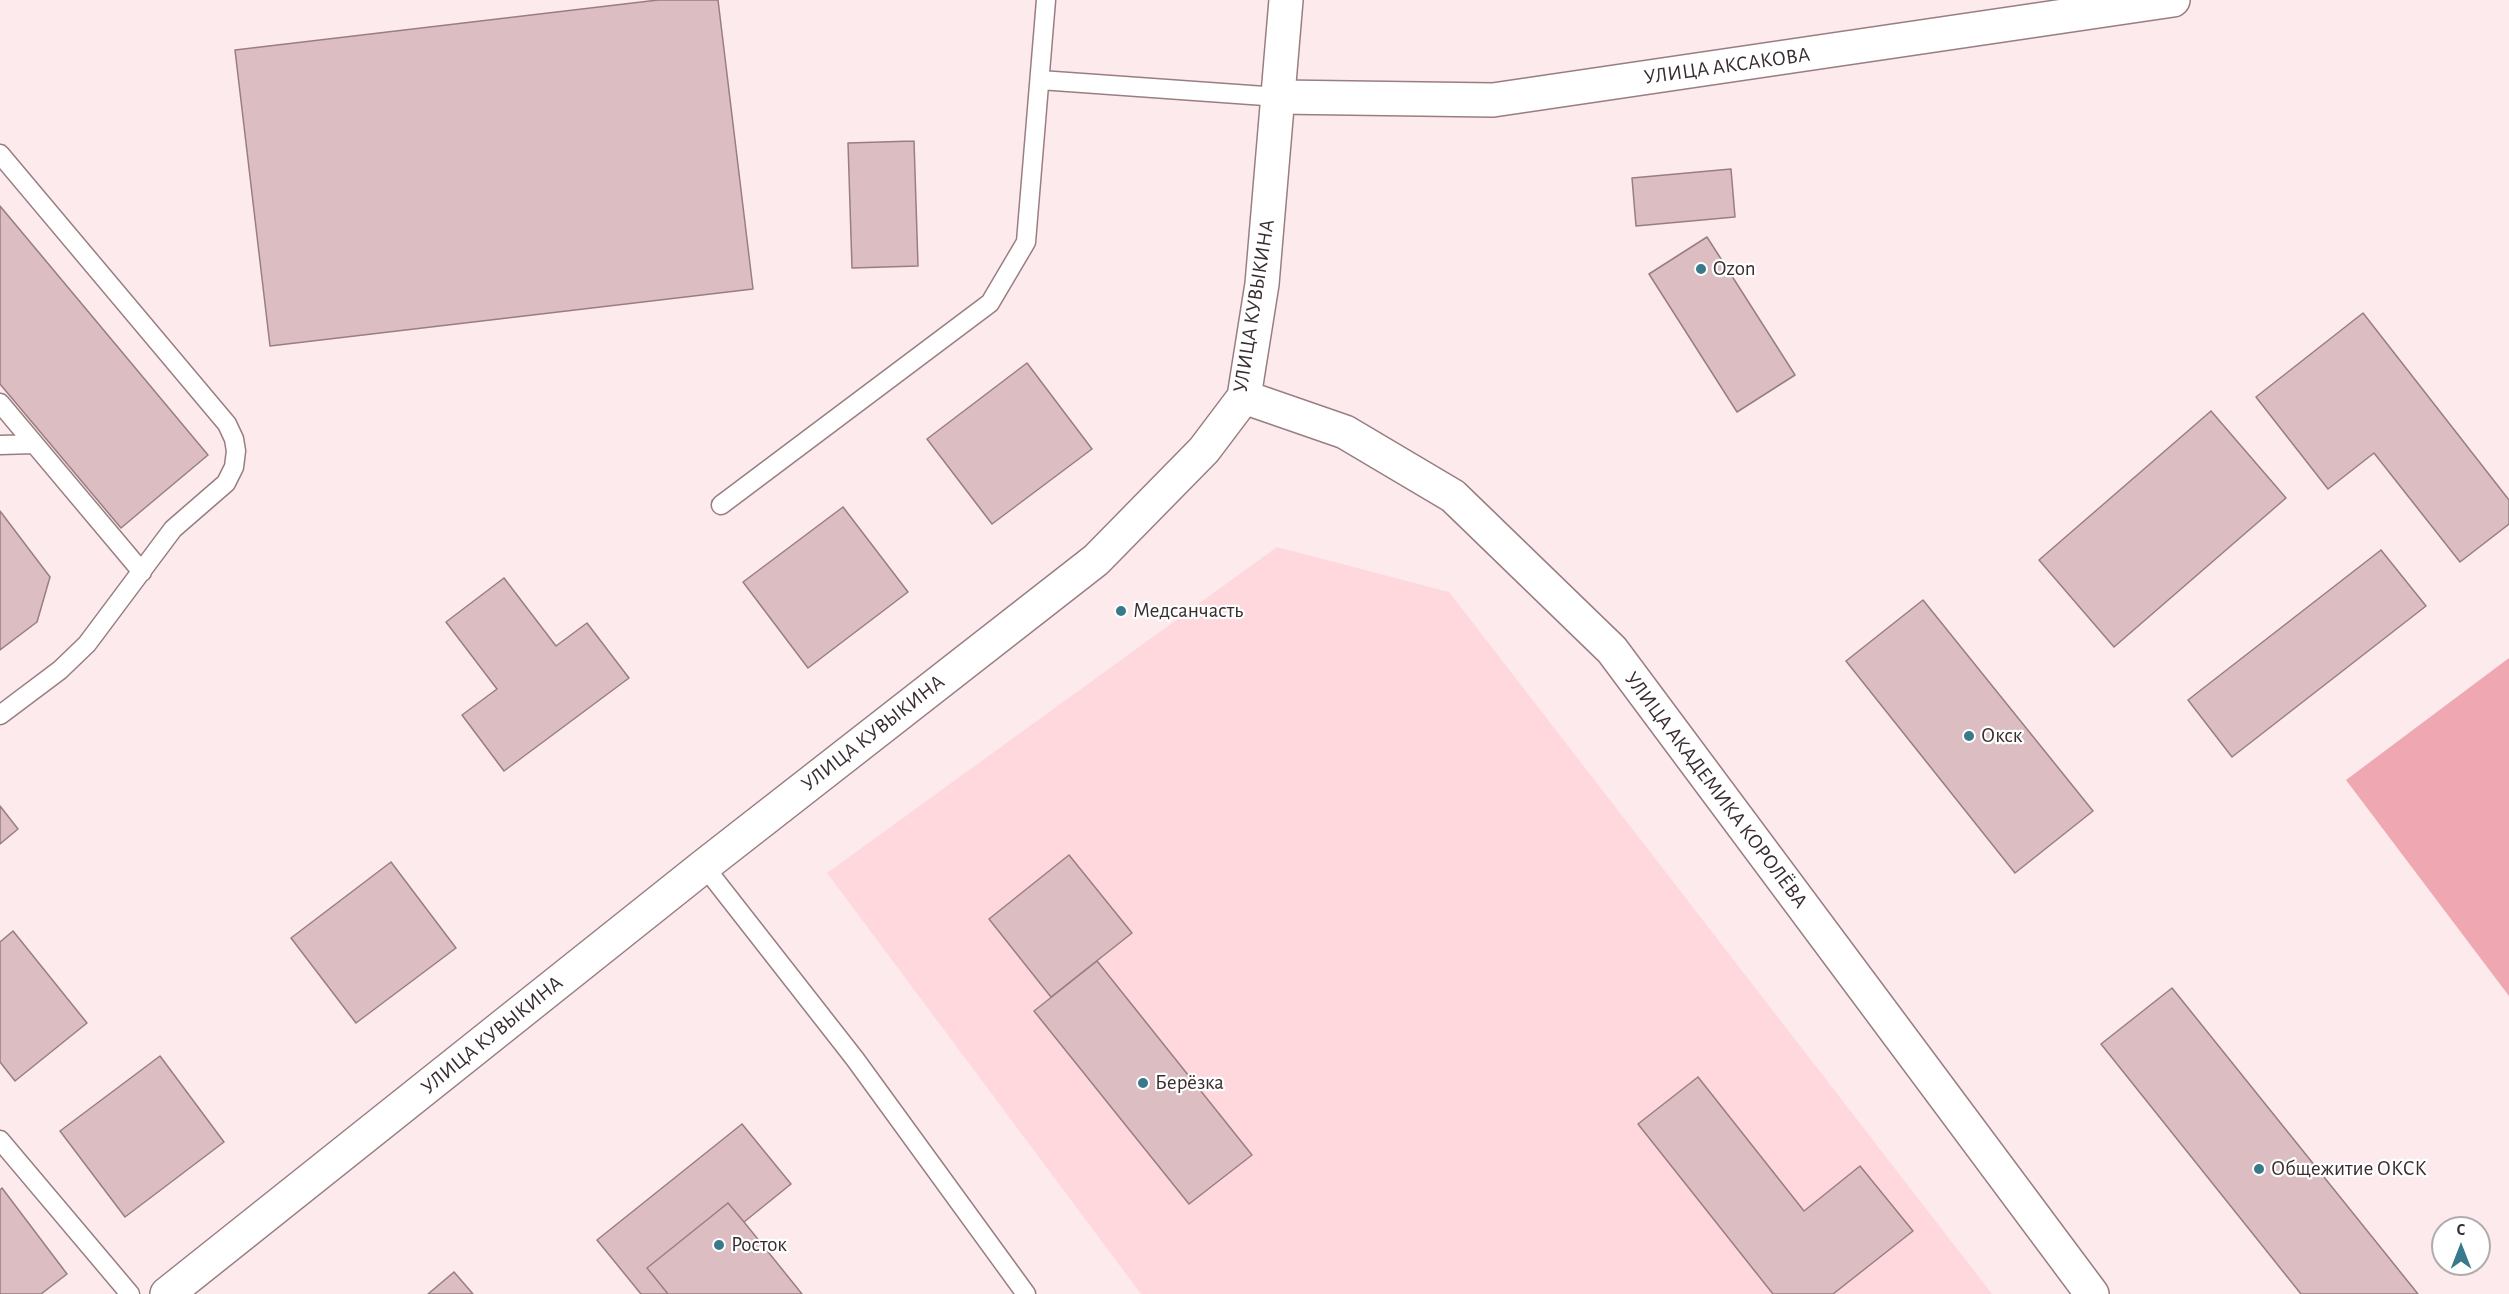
<!DOCTYPE html>
<meta charset="utf-8">
<style>
body{margin:0}
#map{position:relative;width:2509px;height:1294px;overflow:hidden;background:#fdeaed;font-family:"Alegreya Sans",sans-serif}
canvas{display:block}
.north{position:absolute;left:2431px;top:1216px;width:60px;height:60px;box-sizing:border-box;background:#fff;border:2px solid #b0abac;border-radius:50%;rotate:0deg;font-size:16px;font-weight:700;line-height:24px;text-align:center;color:#392d2f}
.north::after{content:'';display:block;margin:auto;width:21px;height:27px;background:#38798b;clip-path:polygon(50% 0,100% 100%,50% 72%,0 100%)}
</style>
<div id="map">
<canvas width="2509" height="1294"></canvas>
<div class="north">С</div>
</div>
<script>
const g = document.querySelector('canvas').getContext('2d');
g.lineJoin = 'round';
function fillPath(path, color) { g.fillStyle = color; g.fill(path, 'evenodd'); }
const toPath = rows => new Path2D(rows.map(r => 'M' + r).join(''));
function trace(path, color, width, dash) { g.strokeStyle = color; g.lineWidth = width; g.lineCap = dash ? 'butt' : 'round'; g.setLineDash(dash || []); g.stroke(path); }
function drawText(font, color, halo, rows, align = 'center') {
  g.font = font + ' "Alegreya Sans",sans-serif'; g.lineWidth = 4.5; g.setLineDash([]); g.textBaseline = 'middle'; g.strokeStyle = halo; g.fillStyle = color; for (const [text, x, y, turn = 0] of rows) {
    g.save(); g.translate(x, y); g.rotate((+turn || 0) * Math.PI / 180); g.textAlign = isNaN(turn) ? turn : align; if (halo) g.strokeText(text, 0, 0); g.fillText(text, 0, 0); g.restore();
  }
}
fillPath(toPath([
 [1277,547,1449,592,1992,1294,1141,1294,827,873]
]), '#ffd8dd');
fillPath(toPath([
 [2509,658,2509,996,2346,780]
]), '#efa8b2');
const building = toPath([
 [658,0,718,0,753,289,270,346,235,50,658,0],
 [914,141,918,266,852,268,848,143,914,141],
 [1731,169,1735,217,1636,226,1632,178,1731,169],
 [0,206,208,455,121,528,0,384,0,206],
 [1707,237,1795,375,1737,412,1649,274,1707,237],
 [2363,313,2509,500,2509,524,2460,562,2374,453,2328,489,2256,397,2363,313],
 [1027,363,1092,449,992,524,927,439,1027,363],
 [2211,411,2286,498,2114,647,2039,560,2211,411],
 [843,507,908,592,808,668,743,582,843,507],
 [0,511,50,577,37,622,0,650,0,511],
 [2381,550,2426,606,2232,757,2188,700,2381,550],
 [504,578,556,646,587,623,629,678,504,771,462,715,497,689,446,622,504,578],
 [1923,600,2093,811,2015,873,1846,661,1923,600],
 [0,806,18,829,0,844,0,806],
 [1069,855,1132,933,1051,997,989,919,1069,855],
 [391,862,456,948,356,1023,291,938,391,862],
 [13,931,87,1023,15,1081,0,1062,0,942,13,931],
 [1097,961,1252,1155,1189,1204,1034,1011,1097,961],
 [2172,988,2418,1294,2301,1294,2101,1044,2172,988],
 [160,1056,224,1142,125,1217,60,1131,160,1056],
 [1698,1077,1804,1211,1860,1166,1913,1231,1833,1294,1773,1294,1638,1124,1698,1077],
 [742,1124,791,1184,744,1222,728,1203,647,1268,668,1294,641,1294,597,1240,742,1124],
 [2,1188,67,1274,41,1294,0,1294,0,1190,2,1188],
 [728,1203,744,1222,802,1294,668,1294,647,1268,728,1203],
 [454,1272,473,1294,428,1294,454,1272]
]);
fillPath(building, '#dcbec2');
trace(building, '#997e81', 1.5);
const lane = toPath([
 [1040,80,1279,97],
 [0,154,227,424,234,439,236,451,234,467,226,483,173,529,87,644,60,670,0,715],
 [0,403,142,572],
 [0,445,34,444],
 [721,505,990,303,1026,242,1046,0],
 [704,866,855,1059,1026,1294],
 [0,1140,130,1294]
]);
const street = toPath([
 [1279,97,1493,100,2173,0]
]);
const secondary = toPath([
 [1244,397,1345,432,1453,496,1612,650,2092,1294],
 [167,1294,704,866,1096,560,1204,450,1244,397,1262,284,1286,0]
]);
trace(lane, '#997e81', 21);
trace(street, '#997e81', 36);
trace(secondary, '#997e81', 36);
trace(lane, '#fff', 18);
trace(street, '#fff', 33);
trace(secondary, '#fff', 33);
for (const [x, y, r, color] of [
 [1701,269,6,"#38798b"],
 [1121,611,6,"#38798b"],
 [1969,736,6,"#38798b"],
 [1143,1083,6,"#38798b"],
 [2259,1169,6,"#38798b"],
 [719,1245,6,"#38798b"]
]) { const dot = new Path2D(); dot.arc(x, y, r, 0, 2 * Math.PI); g.fillStyle = color; g.fill(dot); trace(dot, '#fff', 2); }
drawText('21px', '#392d2f', '#fff', [
 ["УЛИЦА АКСАКОВА",1727,66,-8],
 ["УЛИЦА КУВЫКИНА",1254,306,-81],
 ["УЛИЦА КУВЫКИНА",873,733,-38],
 ["УЛИЦА АКАДЕМИКА КОРОЛЁВА",1716,790,53],
 ["УЛИЦА КУВЫКИНА",492,1035,-39]
]);
drawText('21px', '#392d2f', '#fff', [
 ["Ozon",1713,269],
 ["Медсанчасть",1133,611],
 ["Окск",1981,736],
 ["Берёзка",1155,1083],
 ["Общежитие ОКСК",2271,1169],
 ["Росток",731,1245]
], 'left');
</script>
